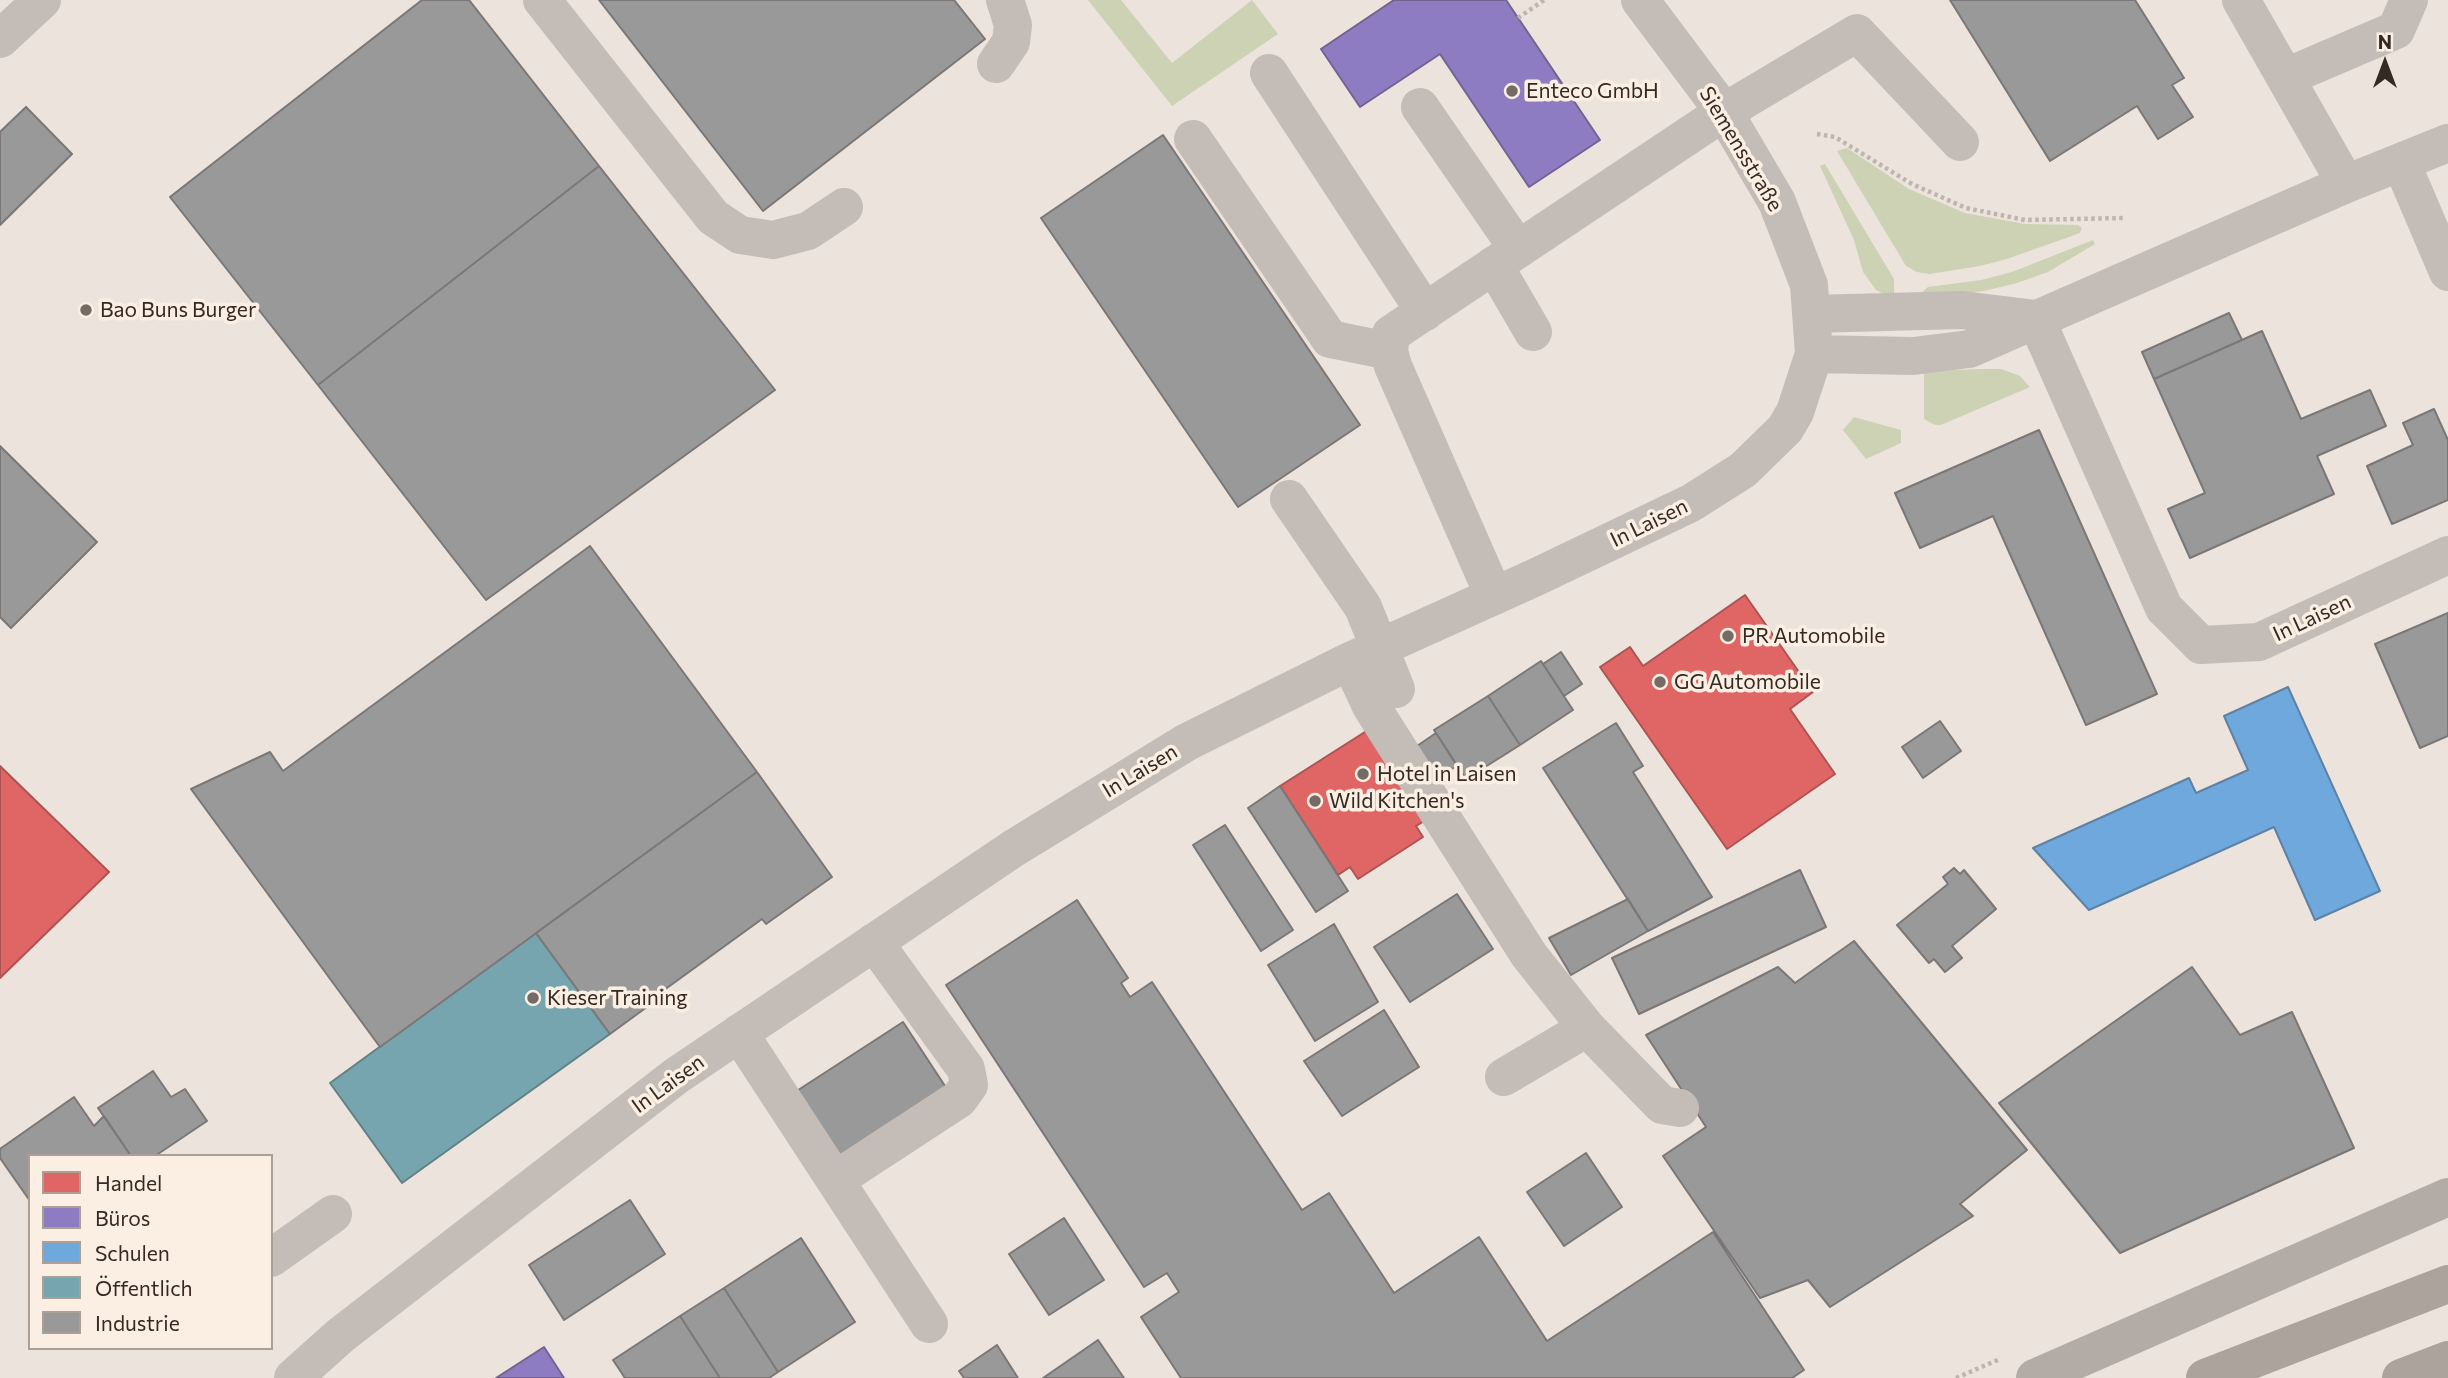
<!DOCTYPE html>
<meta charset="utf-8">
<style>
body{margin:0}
#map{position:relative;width:2448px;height:1378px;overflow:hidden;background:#ece4dc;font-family:Commissioner,sans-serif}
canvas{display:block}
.legend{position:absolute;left:28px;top:1154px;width:245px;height:196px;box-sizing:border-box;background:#faefe2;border:2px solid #aba096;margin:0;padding:9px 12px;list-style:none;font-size:21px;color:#352924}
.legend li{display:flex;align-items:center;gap:14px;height:35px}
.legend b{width:35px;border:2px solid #aba096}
.north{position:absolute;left:2350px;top:28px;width:70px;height:70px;-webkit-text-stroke:5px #faefe2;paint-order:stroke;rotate:0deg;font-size:19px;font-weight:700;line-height:28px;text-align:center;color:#352924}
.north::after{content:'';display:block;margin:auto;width:24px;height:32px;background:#352924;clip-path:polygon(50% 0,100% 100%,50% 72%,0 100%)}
</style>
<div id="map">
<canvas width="2448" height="1378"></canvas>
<ul class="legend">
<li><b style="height:19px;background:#e06666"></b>Handel</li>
<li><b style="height:19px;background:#8e7cc3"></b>Büros</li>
<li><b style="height:19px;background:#6fa8dc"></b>Schulen</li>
<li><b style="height:19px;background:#76a5af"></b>Öffentlich</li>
<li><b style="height:19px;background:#999"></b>Industrie</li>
</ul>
<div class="north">N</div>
</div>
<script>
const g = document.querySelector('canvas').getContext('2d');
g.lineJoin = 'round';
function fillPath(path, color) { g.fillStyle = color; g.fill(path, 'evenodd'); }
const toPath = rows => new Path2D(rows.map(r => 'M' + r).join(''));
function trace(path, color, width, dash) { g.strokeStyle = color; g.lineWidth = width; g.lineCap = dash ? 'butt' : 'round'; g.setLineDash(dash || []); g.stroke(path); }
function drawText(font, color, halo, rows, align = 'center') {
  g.font = font + ' Commissioner,sans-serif'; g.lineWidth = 7; g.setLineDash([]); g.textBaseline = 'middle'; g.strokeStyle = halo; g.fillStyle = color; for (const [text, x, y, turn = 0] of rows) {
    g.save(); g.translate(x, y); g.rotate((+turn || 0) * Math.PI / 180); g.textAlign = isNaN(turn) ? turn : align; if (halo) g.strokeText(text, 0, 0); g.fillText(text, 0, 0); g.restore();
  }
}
fillPath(toPath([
 [1088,0,1121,0,1172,63,1252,0,1278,34,1172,106],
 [1847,148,1909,189,1965,213,2025,224,2078,225,2082,228,2080,233,2007,259,1980,266,1929,274,1917,272,1906,266,1837,151],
 [1825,164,1894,279,1894,295,1886,295,1876,290,1863,272,1854,240,1820,166],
 [2093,240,2095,244,2048,272,2017,283,1984,291,1924,299,1923,291,1928,287,1981,280,2012,272],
 [1980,369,2001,369,2020,376,2030,387,1941,425,1935,425,1924,419,1924,371],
 [1854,417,1901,430,1901,443,1866,459,1843,430]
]), '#cdd2b4');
const shops = toPath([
 [1745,595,1813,692,1790,709,1835,774,1727,849,1600,667,1630,647,1643,666,1745,595],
 [1368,730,1426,820,1416,826,1423,837,1358,879,1350,867,1338,875,1280,786,1368,730],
 [0,766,109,872,0,978,0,766]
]);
fillPath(shops, '#e06666');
trace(shops, '#ad5452', 2);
const offices = toPath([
 [1394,0,1506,0,1600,140,1529,187,1440,54,1360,107,1321,49,1394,0],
 [544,1347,564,1378,496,1378,544,1347]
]);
fillPath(offices, '#8e7cc3');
trace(offices, '#736393', 2);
const schools = toPath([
 [2288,687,2380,891,2315,920,2274,827,2089,910,2033,848,2189,778,2196,793,2248,770,2224,716,2288,687]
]);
fillPath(schools, '#6fa8dc');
trace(schools, '#5e82a5', 2);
const public = toPath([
 [536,933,610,1034,402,1183,330,1083,536,933]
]);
fillPath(public, '#76a5af');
trace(public, '#628085', 2);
const industry = toPath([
 [422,0,469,0,599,166,318,385,170,197,422,0],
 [599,0,954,0,985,39,763,211,599,0],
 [1950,0,2135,0,2184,78,2172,85,2193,117,2158,139,2137,106,2050,161,1950,0],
 [26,107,72,154,0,225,0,132,26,107],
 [1163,135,1360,425,1238,507,1041,218,1163,135],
 [599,166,775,390,486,600,318,385,599,166],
 [2229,313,2242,340,2154,379,2142,352,2229,313],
 [2262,331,2301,419,2370,390,2386,426,2317,456,2334,494,2190,558,2168,509,2205,493,2154,379,2262,331],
 [2434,409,2448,440,2448,500,2392,524,2367,466,2413,445,2403,423,2434,409],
 [2039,430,2157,694,2086,725,1993,516,1920,548,1895,493,2039,430],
 [0,446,97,542,11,628,0,617,0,446],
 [590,546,757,772,380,1047,191,789,270,752,283,771,590,546],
 [2448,613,2448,736,2420,748,2375,644,2448,613],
 [1561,652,1582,684,1564,696,1543,664,1561,652],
 [1541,661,1573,710,1520,745,1488,696,1541,661],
 [1488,696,1520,745,1466,779,1434,730,1488,696],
 [1940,721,1961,751,1923,778,1902,747,1940,721],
 [1616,723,1643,766,1633,772,1712,897,1648,931,1543,768,1616,723],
 [1436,733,1457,766,1437,778,1417,746,1436,733],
 [757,772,832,877,766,924,762,919,660,993,662,996,610,1034,536,933,757,772],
 [1280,786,1348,891,1316,912,1248,808,1280,786],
 [1225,825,1293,930,1261,951,1193,845,1225,825],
 [1954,868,1960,874,1964,870,1996,909,1952,946,1962,958,1945,972,1934,959,1929,963,1897,925,1948,884,1943,877,1954,868],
 [1800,870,1826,927,1639,1014,1612,958,1800,870],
 [1457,894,1493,949,1410,1002,1374,947,1457,894],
 [1628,899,1648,931,1571,975,1549,938,1628,899],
 [1077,900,1128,978,1121,983,1130,997,1152,982,1302,1210,1329,1193,1394,1293,1479,1237,1547,1341,1713,1232,1804,1370,1792,1378,1181,1378,1141,1317,1179,1292,1167,1273,1144,1287,946,985,1077,900],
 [1334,924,1378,1002,1315,1041,1268,965,1334,924],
 [1854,941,2027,1150,1960,1204,1973,1216,1830,1307,1808,1280,1760,1298,1663,1156,1706,1127,1646,1035,1778,967,1795,983,1854,941],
 [2192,967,2240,1035,2292,1012,2354,1148,2120,1253,1999,1103,2192,967],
 [1384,1010,1419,1067,1342,1116,1304,1061,1384,1010],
 [903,1022,947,1089,836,1161,792,1094,903,1022],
 [153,1071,171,1097,185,1089,207,1121,155,1156,131,1156,98,1108,153,1071],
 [74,1097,94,1126,104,1116,131,1156,30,1156,30,1201,0,1158,0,1149,74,1097],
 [1586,1153,1622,1207,1564,1246,1527,1192,1586,1153],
 [630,1200,665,1254,564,1320,529,1265,630,1200],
 [1064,1218,1104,1280,1049,1315,1009,1254,1064,1218],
 [801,1238,855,1322,778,1372,724,1288,801,1238],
 [724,1288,778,1372,769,1378,720,1378,680,1316,724,1288],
 [680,1316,720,1378,625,1378,613,1360,680,1316],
 [1098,1340,1124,1378,1043,1378,1098,1340],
 [997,1345,1018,1378,964,1378,959,1371,997,1345]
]);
fillPath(industry, '#999');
trace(industry, '#7b7776', 2);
trace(toPath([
 [1518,18,1544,0],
 [1817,134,1835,137,1912,184,1966,208,2025,220,2123,218],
 [1956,1378,2000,1359]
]), '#bdb5ae', 4.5, [3.5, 3.5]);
trace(toPath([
 [542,0,713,217,740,235,773,240,808,231,844,207],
 [2241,0,2346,184],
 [0,39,42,0],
 [996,64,1011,42,1013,25,1005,0],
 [1269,73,1425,312],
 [2286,77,2396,30,2409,0],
 [1420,107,1518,249],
 [1193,139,1330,339,1389,351],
 [2401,162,2448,272],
 [1494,265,1533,332],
 [1811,314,1963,310,2036,319],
 [2036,319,2164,608,2201,645,2259,642,2448,555],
 [1814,354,1913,356,1969,349,2346,184,2448,143],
 [1289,499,1363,607,1396,689],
 [1494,596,1393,366,1389,351,1391,334,1724,112,1857,33,1960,142],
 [1350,661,1371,706,1529,955,1587,1028,1504,1077],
 [1587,1028,1662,1105,1680,1108],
 [739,1033,929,1324],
 [835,1180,959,1099,969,1085,966,1069,874,942],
 [271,1258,333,1214],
 [293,1378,341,1335,676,1076,1014,848,1187,742,1350,661,1534,578,1691,503,1743,470,1785,429,1795,412,1814,354,1809,285,1777,202,1724,112,1640,0]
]), '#c4bcb6', 38);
trace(toPath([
 [2035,1378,2448,1197]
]), '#b3aba5', 38);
trace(toPath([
 [2205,1378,2448,1284],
 [2401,1378,2448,1360]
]), '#aba39c', 38);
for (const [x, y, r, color] of [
 [1512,91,7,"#756a64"],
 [86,310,7,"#756a64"],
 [1728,636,7,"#756a64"],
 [1660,682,7,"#756a64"],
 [1363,774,7,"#756a64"],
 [1315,801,7,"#756a64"],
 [533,998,7,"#756a64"]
]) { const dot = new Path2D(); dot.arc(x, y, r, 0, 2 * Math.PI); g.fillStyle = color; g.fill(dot); trace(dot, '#faefe2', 2.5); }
drawText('21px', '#352924', '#faefe2', [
 ["Enteco GmbH",1526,91],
 ["Bao Buns Burger",100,310],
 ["PR Automobile",1742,636],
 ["GG Automobile",1674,682],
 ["Hotel in Laisen",1377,774],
 ["Wild Kitchen's",1329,801],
 ["Kieser Training",547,998]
], 'left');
drawText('21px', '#352924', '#faefe2', [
 ["Siemensstraße",1741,149,59],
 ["In Laisen",1649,523,-26],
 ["In Laisen",2312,618,-25],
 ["In Laisen",1140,771,-31],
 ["In Laisen",668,1084,-36]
]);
</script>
